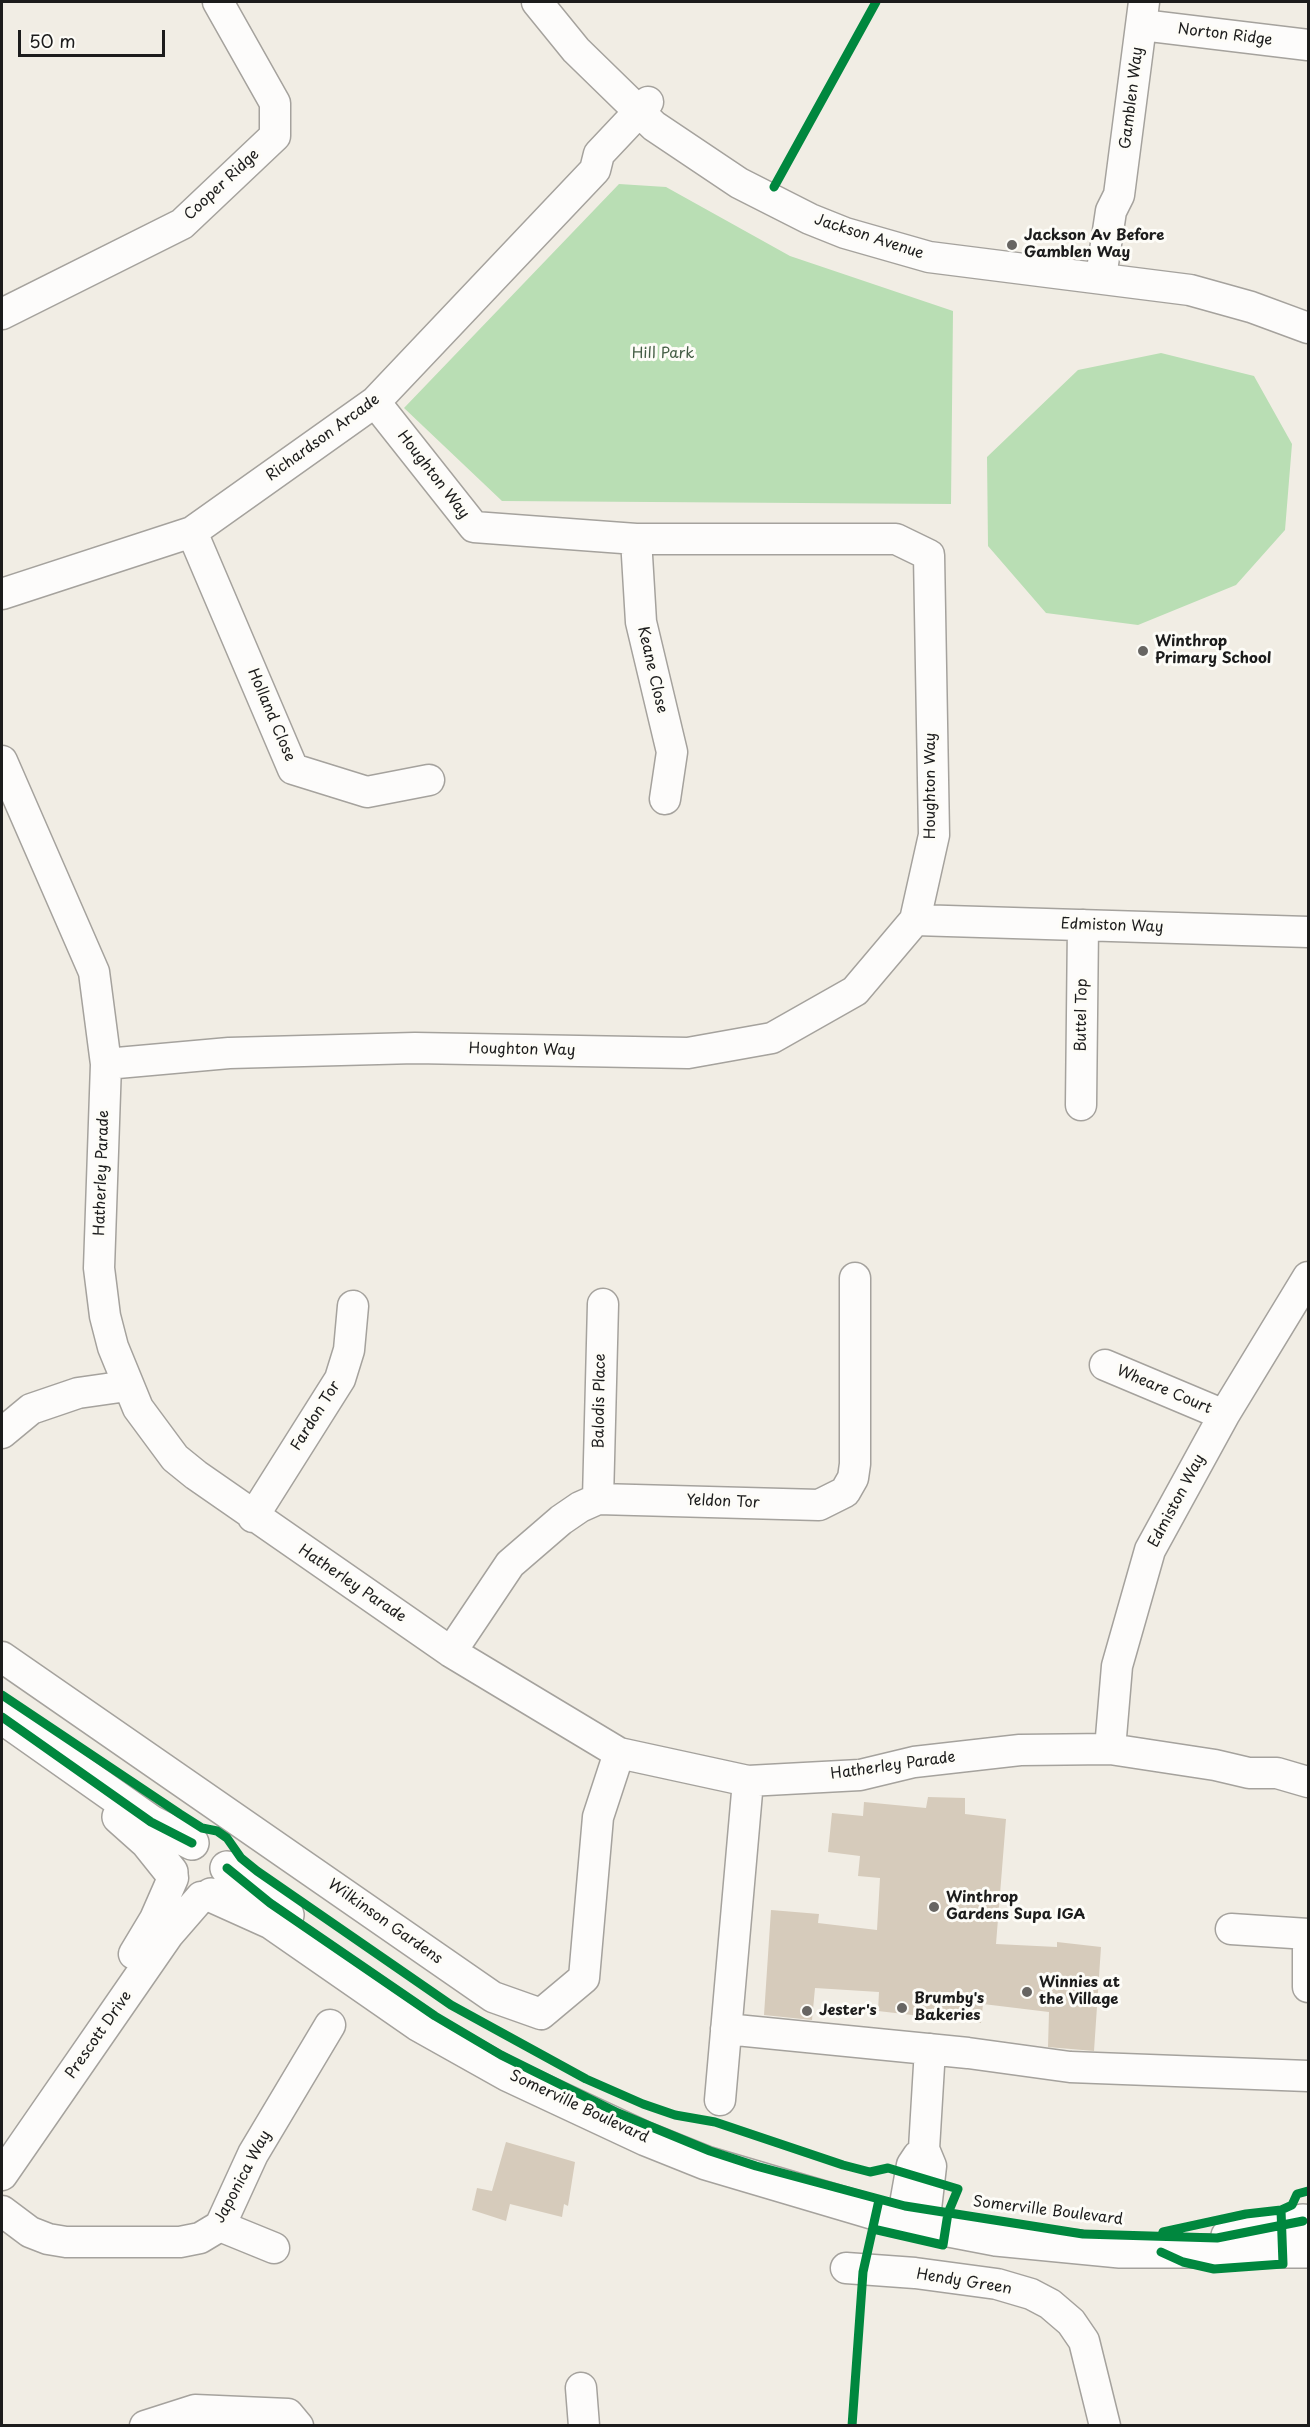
<!DOCTYPE html>
<style>
body{margin:0}
#map{position:relative;width:1310px;height:2427px;overflow:hidden;background:#f1ede4;font-family:"Playpen Sans",sans-serif}
canvas{display:block}
.frame{position:absolute;inset:0;border:3px solid #1c1c1c;pointer-events:none}
.scale{position:absolute;left:18px;top:30px;width:147px;height:27px;box-sizing:border-box;border:3px solid #1c1c1c;border-top:0;padding-left:8px;font-size:18px;line-height:21px;white-space:nowrap;color:#1c1c1c;-webkit-text-stroke:4px #fdfcf7;paint-order:stroke}
</style>
<div id="map">
<canvas width="1310" height="2427"></canvas>
<div class="frame"></div>
<div class="scale">50 m</div>
</div>
<script>
const g = document.querySelector('canvas').getContext('2d');
g.lineJoin = 'round';
function fillPath(path, color) { g.fillStyle = color; g.fill(path, 'evenodd'); }
const toPath = rows => new Path2D(rows.map(r => 'M' + r).join(''));
function trace(path, color, width, dash) { g.strokeStyle = color; g.lineWidth = width; g.lineCap = dash ? 'butt' : 'round'; g.setLineDash(dash || []); g.stroke(path); }
function drawText(font, color, halo, rows, align = 'center') {
  g.font = font + ' "Playpen Sans",sans-serif'; g.lineWidth = 6; g.setLineDash([]); g.textBaseline = 'middle'; g.strokeStyle = halo; g.fillStyle = color; for (const [text, x, y, turn = 0] of rows) {
    g.save(); g.translate(x, y); g.rotate((+turn || 0) * Math.PI / 180); g.textAlign = isNaN(turn) ? turn : align; if (halo) g.strokeText(text, 0, 0); g.fillText(text, 0, 0); g.restore();
  }
}
fillPath(toPath([
 [619,184,666,187,790,256,953,311,951,504,502,501,404,408],
 [1161,353,1254,376,1292,444,1285,530,1236,585,1138,625,1046,613,988,546,987,457,1078,370]
]), '#b9deb4');
fillPath(toPath([
 [928,1797,965,1798,965,1814,1006,1819,996,1944,1057,1947,1057,1942,1101,1947,1094,2051,1048,2047,1049,2012,983,2004,981,2023,878,2011,879,1992,815,1988,812,2020,764,2015,771,1910,819,1914,818,1923,877,1930,880,1878,858,1876,860,1856,828,1852,832,1813,863,1816,864,1802,926,1808],
 [506,2142,575,2162,568,2206,564,2204,562,2217,510,2204,506,2221,472,2210,477,2188,492,2191]
]), '#d6cbbb');
const minor = toPath([
 [537,2,576,50,654,126,739,183,810,219,845,233,929,257,1190,290,1251,307,1308,328],
 [1142,25,1308,45],
 [1101,277,1111,211,1119,195,1144,2],
 [2,314,182,224,275,136,275,103,218,2],
 [192,532,293,769,367,792,429,780],
 [636,539,641,622,672,752,665,799],
 [2,594,192,532,375,402,595,170,599,154,648,102],
 [2,761,94,972,106,1064,99,1268,105,1316,113,1347,138,1408,175,1458,196,1475,451,1652,619,1753,748,1781,860,1775,914,1762,1020,1750,1110,1749,1215,1765,1249,1773,1277,1773,1308,1782],
 [915,920,1308,932],
 [106,1064,229,1053,415,1048,688,1053,772,1038,855,991,915,920,934,835,929,555,896,539,636,539,474,527,375,402],
 [1081,1105,1083,925],
 [1105,1365,1224,1415],
 [2,1433,31,1409,78,1393,127,1386],
 [598,1499,603,1304],
 [253,1517,340,1379,349,1350,353,1306],
 [451,1652,510,1564,561,1520,580,1507,598,1499,819,1505,845,1492,853,1478,855,1464,855,1278],
 [2,1657,493,1997,541,2014,584,1978,598,1817,619,1753],
 [1110,1749,1117,1666,1150,1550,1224,1415,1308,1277],
 [1231,1929,1308,1934],
 [1308,1944,1308,1987],
 [134,1954,155,1919,173,1878],
 [726,2029,968,2053,1070,2067,1308,2076],
 [720,2100,748,1781],
 [2,2175,168,1935,201,1897],
 [2,2211,30,2232,48,2239,66,2242,180,2242,200,2238,220,2226,253,2154,330,2025],
 [902,2221,912,2165,918,2156],
 [220,2226,274,2248],
 [924,2226,931,2166,924,2149,930,2049],
 [846,2268,915,2273,997,2284,1031,2294,1050,2304,1071,2322,1084,2341,1105,2426],
 [581,2388,584,2426],
 [145,2426,195,2410,288,2414,298,2426]
]);
const major = toPath([
 [2,1717,151,1822,192,1843],
 [119,1817,147,1842,171,1872],
 [227,1868,287,1915],
 [211,1895,271,1922,418,2024,509,2075,646,2139,706,2163,902,2221,996,2239,1120,2251,1307,2251],
 [1228,2236,1303,2221]
]);
trace(minor, '#a5a29d', 33);
trace(major, '#a5a29d', 36);
trace(minor, '#fdfcfb', 30);
trace(major, '#fdfcfb', 33);
trace(toPath([
 [774,187,876,2],
 [2,1695,180,1814,202,1828,217,1831,227,1838,241,1858,257,1871,451,2005,586,2079,643,2104,675,2115,715,2122,843,2165,870,2172,888,2168,958,2189,948,2213,943,2245,873,2229],
 [2,1717,151,1822,192,1843],
 [227,1868,270,1903,435,2016,501,2055,618,2113,710,2151,756,2166,905,2206,1083,2234,1217,2238,1303,2221],
 [1163,2232,1246,2214,1281,2210],
 [1161,2252,1183,2262,1214,2269,1283,2264,1281,2210,1292,2205,1297,2194,1308,2191],
 [852,2426,863,2272,879,2200]
]), '#00873e', 9);
for (const [x, y, r, color] of [
 [1012,245,6,"#676562"],
 [1143,651,6,"#676562"],
 [934,1907,6,"#676562"],
 [1027,1992,6,"#676562"],
 [902,2008,6,"#676562"],
 [807,2011,6,"#676562"]
]) { const dot = new Path2D(); dot.arc(x, y, r, 0, 2 * Math.PI); g.fillStyle = color; g.fill(dot); trace(dot, '#fdfcf7', 2); }
drawText('15px', '#1c1c1c', '#fdfcf7', [
 ["Norton Ridge",1225,35,7],
 ["Gamblen Way",1132,98,-83],
 ["Cooper Ridge",222,185,-43],
 ["Jackson Avenue",869,237,18],
 ["Richardson Arcade",323,438,-36],
 ["Houghton Way",433,475,52],
 ["Keane Close",652,670,77],
 ["Holland Close",271,715,67],
 ["Houghton Way",931,786,-90],
 ["Edmiston Way",1112,926,2],
 ["Buttel Top",1082,1015,-89],
 ["Houghton Way",522,1050,1],
 ["Hatherley Parade",102,1173,-88],
 ["Wheare Court",1164,1390,23],
 ["Balodis Place",600,1401,-89],
 ["Fardon Tor",316,1416,-58],
 ["Edmiston Way",1177,1501,-62],
 ["Yeldon Tor",723,1502,2],
 ["Hatherley Parade",352,1584,34],
 ["Hatherley Parade",893,1766,-8],
 ["Wilkinson Gardens",385,1922,35],
 ["Prescott Drive",99,2035,-55],
 ["Somerville Boulevard",579,2107,25],
 ["Japonica Way",243,2177,-62],
 ["Somerville Boulevard",1048,2211,7],
 ["Hendy Green",964,2282,9]
]);
drawText('bold 15px', '#1c1c1c', '#fdfcf7', [
 ["Jackson Av Before",1024,236],
 ["Gamblen Way",1024,253],
 ["Winthrop",1155,642],
 ["Primary School",1155,659],
 ["Winthrop",946,1898],
 ["Gardens Supa IGA",946,1915],
 ["Winnies at",1039,1983],
 ["the Village",1039,2000],
 ["Brumby's",914,1999],
 ["Bakeries",914,2016],
 ["Jester's",819,2011]
], 'left');
drawText('15px', '#435c44', '#fdfcf7', [
 ["Hill Park",663,354]
]);
</script>
